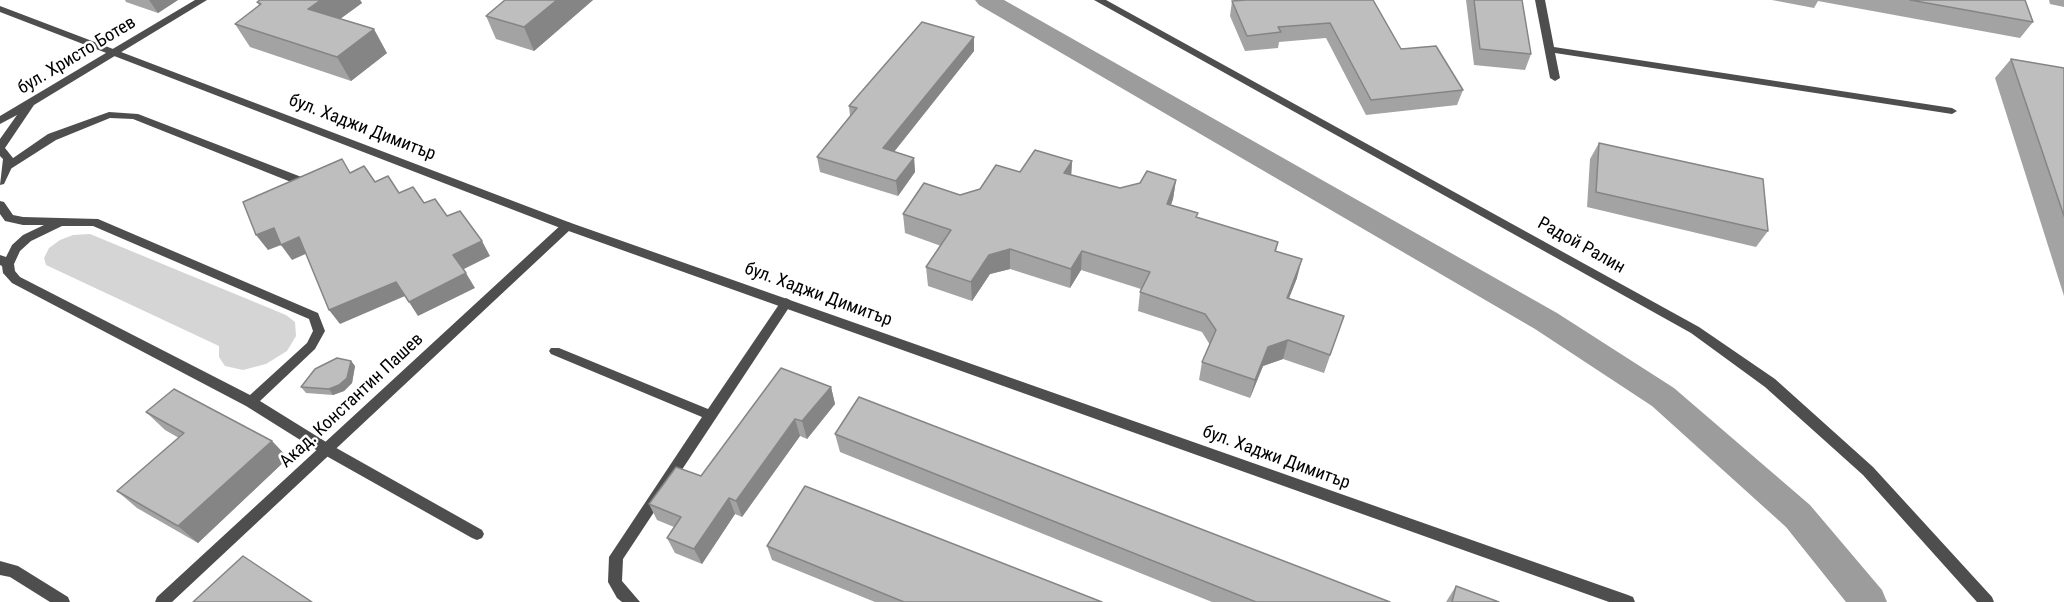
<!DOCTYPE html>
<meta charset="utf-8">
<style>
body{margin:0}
canvas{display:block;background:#fff}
</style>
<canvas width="2064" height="602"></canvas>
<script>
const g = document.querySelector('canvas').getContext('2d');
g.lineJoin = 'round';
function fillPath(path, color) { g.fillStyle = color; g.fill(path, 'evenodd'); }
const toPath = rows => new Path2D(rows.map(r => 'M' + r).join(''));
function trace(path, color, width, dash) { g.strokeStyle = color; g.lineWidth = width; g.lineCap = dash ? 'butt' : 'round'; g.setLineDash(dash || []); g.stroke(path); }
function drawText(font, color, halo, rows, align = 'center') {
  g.font = font + ' "Roboto Condensed",sans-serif'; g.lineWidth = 5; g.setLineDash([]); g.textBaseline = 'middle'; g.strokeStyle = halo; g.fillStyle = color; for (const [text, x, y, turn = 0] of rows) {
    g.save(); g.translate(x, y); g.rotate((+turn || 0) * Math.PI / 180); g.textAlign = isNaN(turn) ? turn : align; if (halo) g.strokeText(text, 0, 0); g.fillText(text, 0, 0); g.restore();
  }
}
fillPath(toPath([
 [90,234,286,315,295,322,296,336,287,351,266,364,243,370,225,366,219,357,219,346,46,265,44,258,49,248,60,240,73,235]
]), '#d5d5d5');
fillPath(toPath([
 [975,0,1004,0,1557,313,1674,388,1810,505,1882,590,1887,602,1846,602,1786,527,1652,406,1535,329,979,5,975,0]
]), '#9c9c9c');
fillPath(toPath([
 [1535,0,1545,0,1554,47,1952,108,1957,111,1952,114,1555,53,1560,78,1555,81,1550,78,1535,0],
 [109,112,138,114,304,178,305,181,300,185,296,184,133,119,110,118,56,140,12,168,8,169,3,165,48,134,109,112],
 [0,201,4,202,13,215,23,217,98,219,318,313,325,331,315,349,260,401,331,445,482,530,484,534,482,538,477,540,472,538,321,453,246,406,12,283,3,273,2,266,0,265,0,255,6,257,12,245,23,235,44,225,23,225,5,221,0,214,0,201],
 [62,226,93,226,309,319,313,331,307,343,250,395,20,277,15,271,14,264,20,251,31,241,62,226],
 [786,298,790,300,792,303,790,306,623,559,622,581,640,602,622,602,617,598,608,582,609,557,702,417,551,354,549,351,551,348,559,348,708,409,782,300,786,298],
 [0,561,18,566,68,597,70,602,50,602,10,577,0,575,0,561]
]), '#4e4e4e');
fillPath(toPath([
 [195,0,207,0,34,105,5,148,13,158,13,165,4,184,0,185,3,159,0,156,0,139,17,115,0,124,0,116,195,0],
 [1094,0,1106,0,1699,327,1775,379,1873,467,1992,597,1994,602,1977,602,1863,475,1765,387,1691,333,1094,0],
 [567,222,571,223,573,226,571,229,172,602,155,602,157,597,563,223,567,222]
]), '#4e4e4e');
fillPath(toPath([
 [0,6,571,223,1628,595,1633,597,1635,602,1609,602,563,229,0,12,0,6]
]), '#4e4e4e');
fillPath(toPath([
 [125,0,178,0,158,13,126,2],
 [260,0,360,0,362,3,340,19,387,53,351,81,250,47,235,24,259,5,257,2],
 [505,0,593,0,534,51,496,39,486,16],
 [1373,0,1401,49,1463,90,1457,105,1366,115,1326,38,1279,42,1278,48,1245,51,1230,16,1232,1],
 [1466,0,1522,0,1531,54,1525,70,1474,65],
 [1772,0,2025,0,2033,22,2020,38,1818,1,1814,8],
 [2049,0,2064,0,2064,7,2050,4],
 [974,51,894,152,914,158,915,172,898,196,820,172,817,157,850,116,849,106],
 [2011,59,2064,68,2064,296,1995,78],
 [1599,143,1768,231,1756,247,1587,207,1590,159],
 [1072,161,1071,175,1120,188,1176,180,1173,199,1171,205,1197,217,1278,242,1276,251,1297,278,1289,298,1344,316,1324,373,1283,359,1263,366,1250,398,1199,380,1202,362,1210,345,1202,332,1138,311,1140,292,1141,289,1081,270,1070,288,1010,269,990,274,972,301,928,286,926,267,941,246,905,233,903,214,980,189,1020,172],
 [351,361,355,366,352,383,344,391,333,395,306,393,301,387],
 [831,387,835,404,807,439,800,436,742,517,735,514,702,564,675,553,667,538,674,527,657,520,649,504,701,476],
 [146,412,272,441,288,458,198,543,137,508,117,491,179,438,165,430],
 [835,434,1390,602,1212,602,840,452],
 [767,546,1102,602,875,602,772,560],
 [1456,586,1499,602,1446,602]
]), '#a3a3a3');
fillPath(toPath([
 [149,0,178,0,158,13],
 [321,0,360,0,362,3,322,32,308,9],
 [557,0,593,0,534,51,524,27],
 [374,29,387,53,351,81,337,57],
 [974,37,974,51,885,163,883,148],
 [914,158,915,172,898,196,896,181],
 [1072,161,1071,180,1064,173],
 [1176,180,1173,199,1164,223,1167,204],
 [274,228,299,237,310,252,292,260,281,245,268,250,256,235],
 [482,241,490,256,462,270,453,255],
 [1010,249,1010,269,990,274,972,301,971,282,989,255],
 [1082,251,1081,270,1070,288,1071,269],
 [1302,259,1297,278,1282,316,1287,298],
 [466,273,475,288,418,316,409,302],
 [396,282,405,296,340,324,329,310],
 [1288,340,1283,359,1263,366,1250,398,1255,380,1268,347],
 [351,361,355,366,352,383,344,391,333,395,329,389],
 [831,387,835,404,807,439,802,421],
 [795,419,800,436,742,517,736,501],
 [272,441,288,458,198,543,178,526],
 [729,498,735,514,702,564,694,549]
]), '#858585');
const building = toPath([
 [260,0,321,0,308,9,374,29,337,57,235,24,261,4,257,2,260,0],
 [505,0,557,0,524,27,486,16,505,0],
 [1246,0,1373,0,1401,49,1436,46,1463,90,1371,100,1330,23,1278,27,1281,32,1247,36,1232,1,1246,0],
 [1474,0,1522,0,1531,54,1480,49,1474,0],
 [1910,0,2025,0,2033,22,1910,0],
 [922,22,974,37,883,148,914,158,896,181,817,157,857,108,849,106,922,22],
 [2011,59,2064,68,2064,216,2011,59],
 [1599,143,1763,179,1768,231,1596,192,1599,143],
 [1035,150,1072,161,1064,173,1120,188,1140,183,1147,171,1176,180,1167,204,1198,213,1196,217,1278,242,1275,251,1302,259,1287,298,1344,316,1330,355,1288,340,1268,347,1255,380,1202,362,1216,330,1205,314,1140,292,1150,272,1082,251,1071,269,1010,249,989,255,971,282,926,267,951,230,903,214,924,183,960,195,980,189,996,165,1020,172,1035,150],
 [342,159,350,173,364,166,375,182,388,176,399,193,413,187,424,203,435,199,447,216,460,211,482,241,453,255,466,273,409,302,396,282,329,310,299,237,281,245,274,228,256,235,243,202,342,159],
 [337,358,351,361,347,378,339,385,329,389,301,387,315,369,337,358],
 [781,368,831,387,802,421,795,419,736,501,729,498,694,549,667,538,681,517,649,504,676,467,701,476,781,368],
 [174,389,272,441,178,526,117,491,184,433,146,412,174,389],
 [859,397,1390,602,1256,602,835,434,859,397],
 [805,486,1102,602,904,602,767,546,805,486],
 [243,556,312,602,193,602,243,556],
 [1456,586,1499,602,1452,602,1456,586]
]);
fillPath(building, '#bebebe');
trace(building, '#858585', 1.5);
drawText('18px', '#000', '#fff', [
 ["бул. Христо Ботев",77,56,-31],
 ["бул. Хаджи Димитър",362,128,21],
 ["Радой Ралин",1581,246,29],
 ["бул. Хаджи Димитър",818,295,20],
 ["Акад. Константин Пашев",352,401,-43],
 ["бул. Хаджи Димитър",1276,458,20]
]);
</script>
